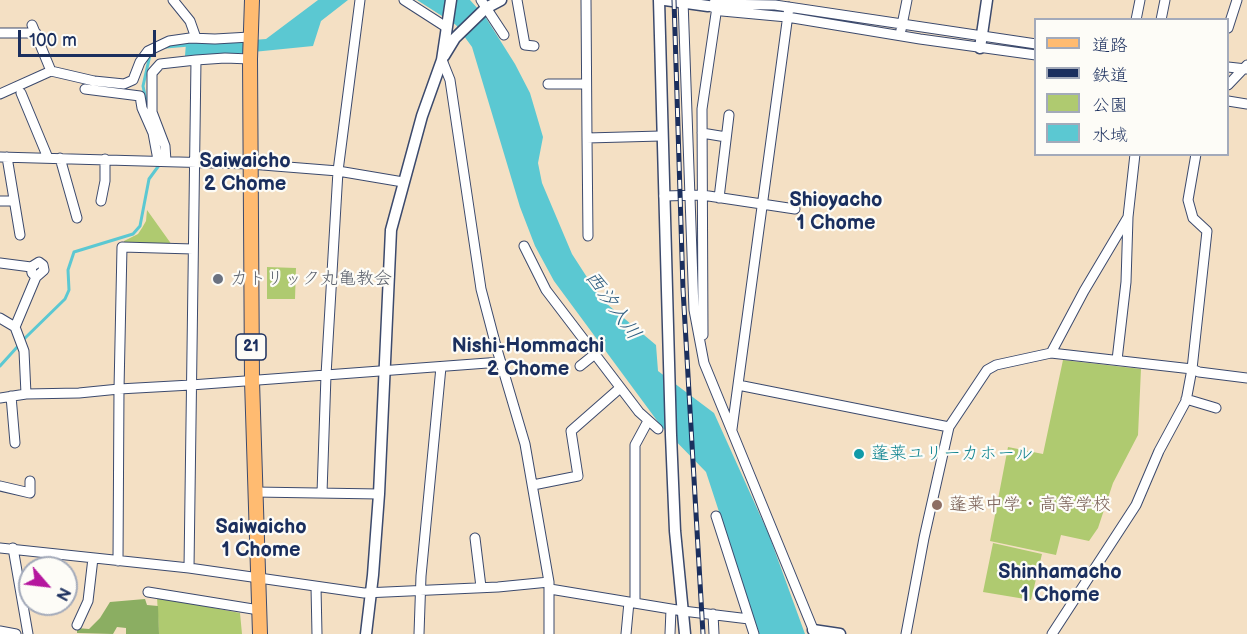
<!DOCTYPE html>
<meta charset="utf-8">
<style>
body{margin:0}
#map{position:relative;width:1247px;height:634px;overflow:hidden;background:#f4e0c4;font-family:"Balsamiq Sans","Klee One",sans-serif}
canvas{display:block}
.legend{position:absolute;left:1034px;top:18px;width:195px;height:138px;box-sizing:border-box;background:#fdfcf7;border:2px solid #a3aaba;margin:0;padding:8px 10px;list-style:none;font-size:18px;color:#1b2f5e}
.legend li{display:flex;align-items:center;gap:12px;height:30px}
.legend b{width:30px;border:2px solid #a3aaba}
.north{position:absolute;left:18px;top:556px;width:60px;height:60px;box-sizing:border-box;background:#fdfcf7;border:2px solid #a3aaba;border-radius:50%;rotate:118deg;font-size:16px;font-weight:700;line-height:24px;text-align:center;color:#1b2f5e}
.north::after{content:'';display:block;margin:auto;width:21px;height:27px;background:#b5179e;clip-path:polygon(50% 0,100% 100%,50% 72%,0 100%)}
.scale{position:absolute;left:18px;top:30px;width:138px;height:27px;box-sizing:border-box;border:3px solid #1b2f5e;border-top:0;padding-left:8px;font-size:18px;line-height:21px;white-space:nowrap;color:#1b2f5e;-webkit-text-stroke:4px #fdfcf7;paint-order:stroke}
</style>
<div id="map">
<canvas width="1247" height="634"></canvas>
<ul class="legend">
<li><b style="height:8px;background:#ffbb71"></b>道路</li>
<li><b style="height:8px;background:#1b2f5e"></b>鉄道</li>
<li><b style="height:16px;background:#afca70"></b>公園</li>
<li><b style="height:16px;background:#5bc8d2"></b>水域</li>
</ul>
<div class="north">N</div>
<div class="scale">100 m</div>
</div>
<script>
const g = document.querySelector('canvas').getContext('2d');
g.lineJoin = 'round';
function fillPath(path, color) { g.fillStyle = color; g.fill(path, 'evenodd'); }
const toPath = rows => new Path2D(rows.map(r => 'M' + r).join(''));
function trace(path, color, width, dash) { g.strokeStyle = color; g.lineWidth = width; g.lineCap = dash ? 'butt' : 'round'; g.setLineDash(dash || []); g.stroke(path); }
function drawText(font, color, halo, rows, align = 'center') {
  g.font = font + ' "Balsamiq Sans","Klee One",sans-serif'; g.lineWidth = 4.5; g.setLineDash([]); g.textBaseline = 'middle'; g.strokeStyle = halo; g.fillStyle = color; for (const [text, x, y, turn = 0] of rows) {
    g.save(); g.translate(x, y); g.rotate((+turn || 0) * Math.PI / 180); g.textAlign = isNaN(turn) ? turn : align; if (halo) g.strokeText(text, 0, 0); g.fillText(text, 0, 0); g.restore();
  }
}
fillPath(toPath([
 [147,210,172,245,124,244,124,241,138,234,142,228,146,221],
 [267,267,296,268,295,299,267,299],
 [1063,360,1141,369,1138,435,1113,483,1098,528,1089,541,1061,535,1056,555,990,541,1008,447,1043,454],
 [993,543,1042,554,1031,600,983,592],
 [157,597,240,613,242,634,159,634]
]), '#afca70');
fillPath(toPath([
 [145,599,147,605,158,606,159,634,126,634,126,628,117,627,113,634,77,633,77,628,89,629,100,618,110,602]
]), '#8bae62');
fillPath(toPath([
 [318,0,348,0,321,21,313,46,233,54,185,56,186,43,227,42,266,39],
 [417,0,470,0,486,18,515,64,530,93,543,137,538,163,542,183,572,254,601,299,656,345,658,371,714,413,769,535,805,634,759,634,706,472,661,426,554,281,535,246,520,207,472,47,456,25]
]), '#5bc8d2');
trace(toPath([
 [166,47,189,45],
 [148,110,143,86,150,55],
 [23,340,65,299,69,290,68,270,74,252,133,234,140,226,149,179,160,164],
 [0,366,19,345]
]), '#5bc8d2', 3);
const minor = toPath([
 [173,0,190,21,196,38],
 [404,0,446,27],
 [481,0,504,35],
 [517,0,525,45,534,46],
 [586,0,587,138,661,136],
 [683,0,694,310,704,363,815,634],
 [713,4,775,5,1036,44],
 [712,7,722,11,787,17,920,39,1036,55],
 [1136,20,1140,0],
 [1161,20,1165,0],
 [32,25,51,71],
 [1228,28,1237,0],
 [901,30,907,0],
 [0,33,36,33],
 [442,60,450,80,481,289,496,346,525,444,549,582,549,634],
 [1228,67,1246,69],
 [548,84,585,84],
 [1228,85,1247,65],
 [85,89,140,96,142,108,153,133,158,160],
 [21,93,48,158],
 [0,94,51,71,94,81,124,84,133,80,140,62,148,51,169,41,190,38,215,39,250,37],
 [1228,101,1247,104],
 [702,133,726,137],
 [587,138,588,236],
 [0,157,250,164,338,171,403,182],
 [7,157,20,235],
 [60,158,77,218],
 [166,161,165,146,152,112,152,73,160,64,196,60],
 [664,196,702,195,795,209],
 [719,198,729,115],
 [0,201,14,201],
 [101,201,105,181,105,159],
 [524,246,546,290,639,412,658,429],
 [0,263,31,267],
 [0,318,15,327,24,351,26,394],
 [15,327,36,277,44,270,43,265,39,262,31,267,32,273,36,277],
 [703,335,702,109,718,0],
 [1051,353,1084,291,1128,217,1135,154],
 [1117,360,1126,282,1128,217],
 [580,366,595,354],
 [738,385,949,427],
 [11,396,15,443],
 [0,398,26,394,79,393,119,389,191,385,501,362],
 [1186,399,1216,408],
 [732,429,789,7],
 [533,485,578,476,571,431,620,388],
 [0,486,30,493,30,481],
 [255,492,379,494],
 [322,493,326,375,338,171,360,0],
 [716,516,754,634],
 [475,538,481,587],
 [0,548,189,568,364,593,498,587,549,582],
 [13,548,28,634],
 [118,561,119,389,122,247,193,249],
 [189,568,196,60,225,58,250,59],
 [316,587,317,634],
 [550,589,683,611,749,619],
 [148,592,259,610],
 [635,603,635,445,648,421],
 [713,614,714,634],
 [77,625,88,601,93,558],
 [0,631,16,634],
 [419,634,421,576,441,367],
 [626,634,629,602],
 [670,634,671,609],
 [906,634,924,538,949,427,987,370,996,365,1051,353,1192,369,1199,372,1247,378],
 [1052,634,1136,505,1159,451,1186,401,1192,369,1207,231,1193,218,1188,200,1196,154]
]);
const tertiary = toPath([
 [659,0,671,435,675,531,685,634],
 [665,0,708,6],
 [980,48,987,0],
 [444,56,455,38,486,8,501,0],
 [813,630,840,634],
 [366,634,373,575,379,494,391,230,422,116,442,60,451,0]
]);
const primary = toPath([
 [252,0,250,59,252,381,260,634]
]);
trace(minor, '#3c4a6d', 11);
trace(tertiary, '#3c4a6d', 13);
trace(primary, '#3c4a6d', 16);
trace(minor, '#fff', 9);
trace(tertiary, '#fff', 10);
trace(primary, '#ffbb71', 14);
const rail = toPath([
 [674,0,683,289,703,634]
]);
trace(rail, '#1b2f5e', 5);
trace(rail, '#fdfcf7', 3, [9]);
for (const [x, y, r, color] of [
 [218,279,6,"#6b7280"],
 [859,454,6,"#0f9aa8"],
 [937,505,6,"#8d6e63"]
]) { const dot = new Path2D(); dot.arc(x, y, r, 0, 2 * Math.PI); g.fillStyle = color; g.fill(dot); trace(dot, '#fdfcf7', 2); }
for (const [x, y, w] of [
 [251,347,30]
]) { const box = new Path2D(); box.roundRect(x - w / 2, y - 13, w, 26, 4.5); g.fillStyle = '#fdfcf7'; g.fill(box); trace(box, '#1b2f5e', 1.5); }
drawText('bold 16px', '#1b2f5e', null, [
 ["21",251,347]
]);
drawText('18px', '#5b616d', '#fdfcf7', [
 ["カトリック丸亀教会",230,279]
], 'left');
drawText('18px', '#0d838f', '#fdfcf7', [
 ["蓬莱ユリーカホール",871,454]
], 'left');
drawText('18px', '#785e54', '#fdfcf7', [
 ["蓬莱中学・高等学校",949,505]
], 'left');
drawText('bold 20px', '#1b2f5e', '#fdfcf7', [
 ["Saiwaicho",245,162],
 ["2 Chome",245,185],
 ["Shioyacho",836,201],
 ["1 Chome",836,224],
 ["Nishi-Hommachi",528,347],
 ["2 Chome",528,370],
 ["Saiwaicho",261,528],
 ["1 Chome",261,551],
 ["Shinhamacho",1060,573],
 ["1 Chome",1060,596]
]);
drawText('italic 20px', '#2e5d81', '#fdfcf7', [
 ["西汐入川",612,306,54]
]);
</script>
